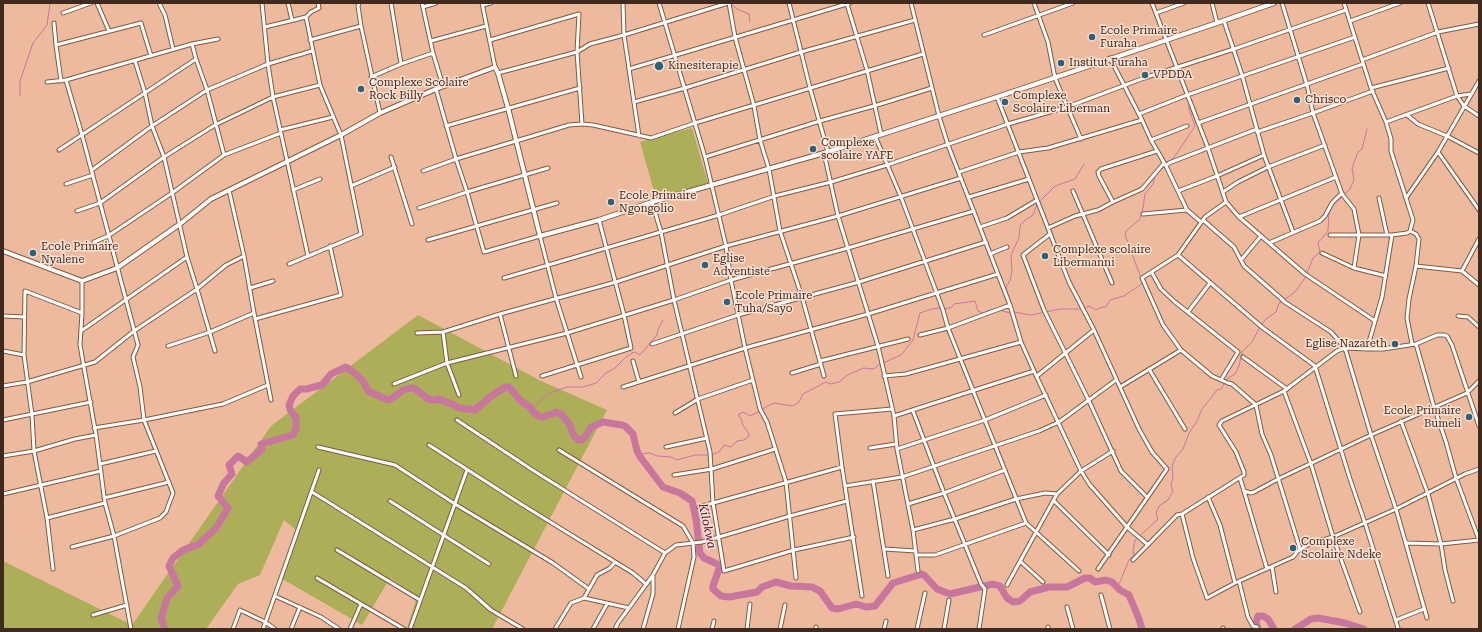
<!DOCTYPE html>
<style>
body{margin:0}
#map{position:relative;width:1482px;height:632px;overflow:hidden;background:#eeba9d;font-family:"Roboto Serif",serif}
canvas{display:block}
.frame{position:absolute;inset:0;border:4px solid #3e2a1f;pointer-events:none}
</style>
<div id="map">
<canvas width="1482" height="632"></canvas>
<div class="frame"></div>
</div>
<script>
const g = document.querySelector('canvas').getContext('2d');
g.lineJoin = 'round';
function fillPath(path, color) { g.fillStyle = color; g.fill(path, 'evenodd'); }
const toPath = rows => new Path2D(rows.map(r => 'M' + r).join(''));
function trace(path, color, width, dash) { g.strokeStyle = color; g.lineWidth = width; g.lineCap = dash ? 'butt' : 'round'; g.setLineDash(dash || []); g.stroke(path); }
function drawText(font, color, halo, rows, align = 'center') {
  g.font = font + ' "Roboto Serif",serif'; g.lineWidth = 3; g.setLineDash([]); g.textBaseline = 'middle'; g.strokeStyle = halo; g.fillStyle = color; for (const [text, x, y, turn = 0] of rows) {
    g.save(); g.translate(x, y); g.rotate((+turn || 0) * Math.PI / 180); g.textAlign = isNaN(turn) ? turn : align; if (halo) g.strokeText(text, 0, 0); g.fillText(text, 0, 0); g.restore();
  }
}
fillPath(toPath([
 [692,128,708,183,656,198,640,142],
 [418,315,541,381,607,410,492,629,407,629,417,596,390,578,362,625,279,577,296,530,284,520,260,575,238,584,206,629,3,629,3,561,132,625,271,426]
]), '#acae58');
trace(toPath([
 [730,3,737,9,749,14,750,22],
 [20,96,20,81,33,43,47,25,50,3],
 [1039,202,1055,186,1075,179,1084,164],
 [1307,273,1313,258,1320,252,1318,243,1328,231,1329,212,1333,205,1350,189,1354,180,1352,168,1358,152,1362,149,1367,129],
 [1141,278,1125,235,1126,231,1140,219,1143,208,1145,194,1153,184,1155,176,1175,156,1195,126,1189,109,1189,104],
 [1284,300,1296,291,1306,276],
 [943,307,946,309,952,307,954,304,975,301,978,311,983,313,994,309],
 [1085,308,1089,306,1096,310,1102,307,1106,307,1110,300,1124,296,1143,283],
 [999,310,1010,313],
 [1013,311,1006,288,1010,280,1012,271,1011,255,1019,238,1020,226,1024,221,1033,215,1037,204],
 [1014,312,1031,315,1060,309,1082,309],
 [1262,324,1266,319,1276,312,1279,303,1281,302],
 [883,363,901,355,913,340,920,313,932,309,940,308],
 [762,409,774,403,793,406,799,402,803,394,826,382,831,384,839,382,846,376,863,368,874,369,880,364],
 [532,410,547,394,567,387,583,387,596,383,606,373,615,368,625,358,632,353,635,352,640,355,657,335,658,329,663,320],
 [639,454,650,453,657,456,671,457,677,460,695,455,709,455],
 [712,455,719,452,724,445,731,447,737,441,744,440,748,437,749,434,743,425,741,418,739,417,739,414,743,412,750,416,760,411],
 [1117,586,1120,582,1129,560,1134,555,1133,551,1135,540,1156,521,1158,519,1156,513,1159,506,1168,500,1173,491,1171,485,1173,477,1172,466,1176,457,1183,449,1189,433,1197,421,1202,409,1217,390,1221,389,1228,378,1235,374,1239,366,1242,352,1252,342,1260,327]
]), '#c8769e', 1);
trace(toPath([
 [165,629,161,619,167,598,178,586,169,566,173,558,183,550,199,544,216,528,228,508,218,496,224,483,232,474,229,465,238,456,247,462,262,449,261,444,293,435,296,429,296,417,291,412,289,405,293,396,300,389,306,389,322,385,331,374,346,367,352,371,363,381,368,391,388,400,394,397,403,390,410,388,414,388,428,399,435,400,439,399,454,405,459,408,475,410,490,397,505,387,509,387,521,401,530,407,534,413,540,417,543,417,557,412,561,414,570,425,573,435,579,440,582,440,585,437,591,427,603,422,622,425,625,426,633,434,637,451,641,458,663,487,680,493,692,501,696,519,700,553,704,558,717,564,720,566,713,586,713,589,721,596,729,597,757,592,762,587,776,582,791,586,812,587,820,591,832,608,838,609,856,604,866,607,875,606,893,583,922,574,925,576,937,589,950,594,993,584,1000,586,1007,598,1013,602,1020,601,1030,592,1049,587,1067,587,1085,578,1090,578,1095,582,1106,580,1112,582,1120,590,1129,595,1139,619,1142,629],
 [1258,629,1256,622,1258,616,1263,616,1268,619,1274,629],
 [1295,629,1311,619,1318,618,1345,623,1364,629]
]), '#c8769e', 7);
const minor = toPath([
 [97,3,109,31],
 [159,3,165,15,173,49],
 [262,3,268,64,273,97,308,256],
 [288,3,292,20],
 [359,3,358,6,361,26,380,113],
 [391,3,401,64],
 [422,3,433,53,443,86],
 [482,3,495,67],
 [623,3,624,35,639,136],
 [659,3,705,157,726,246,731,280,745,348,760,409,767,422,786,482,796,578],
 [729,3,735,37,754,106,760,140,769,169,780,231,802,297,824,376],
 [789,3,810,88,828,152],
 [911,3,939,116,948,145,1010,305,1021,342,1034,371,1081,471,1090,485,1127,527,1147,544,1149,544],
 [1034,3,1048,42,1055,78,1081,139],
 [1152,3,1208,148,1226,202,1239,217,1305,274,1375,321],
 [1212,3,1217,23],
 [1282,3,1307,85,1313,113,1342,194,1354,209,1359,235,1354,268],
 [1344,3,1371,88,1386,122,1391,139,1391,151,1413,220,1410,231],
 [1428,3,1457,96,1464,106,1479,116],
 [847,4,867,70,881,134],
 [483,5,491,3],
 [423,7,436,3],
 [63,13,91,3],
 [1156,13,1184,3],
 [1224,21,1242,75,1264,155,1293,232],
 [1350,21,1400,3],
 [54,23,56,45,61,81],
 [265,27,306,17,311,12,319,8,318,3],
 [984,35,1073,3],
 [310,40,361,26],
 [490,40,579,14,577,52,582,124],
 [431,41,486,26],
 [192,44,196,59,207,90,224,155],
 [56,45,141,23,151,56],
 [1110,58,1142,120,1151,140,1166,166,1187,210,1201,222],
 [1362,60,1438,32,1479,24],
 [135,61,145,93,152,126,164,157,187,257,197,289,215,351],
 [629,69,850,3],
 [498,73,577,52,590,44,624,35,728,3],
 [371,77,401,64,433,53],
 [66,80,82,135,138,345,133,357,140,387,144,420,173,493,166,512,160,518,114,536,72,547],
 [47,82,66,80,192,44,218,39],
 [1371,88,1449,68],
 [436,89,456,159,467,192,484,252,540,236,556,298,581,377],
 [997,97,1069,282,1094,330,1139,429,1152,452,1167,469,1098,569],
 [634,102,685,88,801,52,915,20],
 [1139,114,1187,95,1355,37],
 [1407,115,1418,124,1447,136,1479,153],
 [1386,122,1457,96,1471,94],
 [1198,123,1363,64],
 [446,126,580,88],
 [280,130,333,117],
 [1257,132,1313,113,1373,91],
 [875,136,901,197,943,310,948,328,1026,523,1079,571],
 [1151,140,1187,126],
 [59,150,196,59],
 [1438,152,1479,210],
 [824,153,838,216,878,346,894,416,897,449,913,530,918,571],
 [391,157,412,224],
 [705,157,820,121,874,106,932,88],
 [1166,166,1169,163,1257,129],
 [92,170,152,126,207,90,268,64,312,51],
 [423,171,456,159,569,125,582,124,593,125,651,138,695,123,923,54],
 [959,172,1019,152,1048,148,1142,120],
 [66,184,93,175],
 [351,186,395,167],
 [229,190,244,256,254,313,271,400],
 [293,190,320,179],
 [1073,191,1112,283],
 [1178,191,1217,176,1264,155],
 [1223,192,1238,182,1268,167,1325,145],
 [969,197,1029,179],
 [1379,198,1387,235],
 [1406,198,1438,152,1479,81],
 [652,202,661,232,674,300,710,452,713,503,724,571,794,550,854,537],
 [1113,202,1142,189,1164,163],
 [1226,202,1205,217,1178,255,1142,278,1163,325,1181,350,1212,376,1228,383,1232,384,1256,405,1262,434,1271,455,1300,549],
 [419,208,467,192,548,168],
 [77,211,100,203,164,157,215,125,273,97,320,85],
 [1143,214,1187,210],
 [1239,217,1336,177],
 [1203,220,1234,247,1244,266,1284,301],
 [980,227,1007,218,1037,200],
 [1048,228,1075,216,1098,210,1113,202,1099,176,1098,172,1101,169,1157,151],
 [1050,234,1023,255,1044,310,1089,401,1121,471,1147,497],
 [1330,235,1392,235],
 [1479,239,1462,271,1479,285],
 [428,240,557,203],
 [94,242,108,236,172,193,224,155,281,133],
 [1269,243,1320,221,1325,216,1332,203,1342,193],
 [1322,253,1354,268,1386,276],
 [990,254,1007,247],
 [1178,255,1263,328,1315,366,1350,479,1365,523,1398,628],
 [1241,260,1261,236],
 [289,264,361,234,341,135,320,85,306,17],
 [1416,266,1462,271],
 [1152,273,1161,289,1175,302,1238,352,1221,380],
 [504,278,719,215,775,196,831,182,887,165,1008,124,1067,107,1144,78,1234,49,1346,10],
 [82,281,82,313,80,345,96,435,105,503,114,536,131,629],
 [250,288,273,281],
 [1283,301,1331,332,1345,348,1371,435,1396,509,1427,618],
 [1188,312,1210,283],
 [500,314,516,376],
 [3,316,25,317],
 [1458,316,1468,317,1479,327],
 [255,319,341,295,330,246],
 [81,331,187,257],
 [443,332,447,363,459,395],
 [417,333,443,332,500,314,616,282,726,246,838,216,961,178],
 [920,335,948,328,1010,305],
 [652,344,738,315,859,282,986,242],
 [1416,344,1434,407,1446,442,1456,478,1479,540],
 [168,346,210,332,254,313],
 [1367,349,1383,349,1416,344,1437,335,1444,335,1447,336,1452,345,1479,426],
 [3,351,24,355],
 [1243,357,1287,389],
 [633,361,639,382],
 [820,361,908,339],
 [1149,369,1185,429],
 [792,373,821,364],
 [542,376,631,348,624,315,599,220],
 [884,376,906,374,1021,342],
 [1037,376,1094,330],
 [394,384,447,363,567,333,674,300,731,280,848,248,974,211],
 [3,386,27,382,95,362,134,331,197,289,226,265,244,256],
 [623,387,745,348,868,314,998,274],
 [1120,387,1181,350],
 [1284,391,1311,464,1333,537,1360,612],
 [913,411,944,493,981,584,985,589,979,629],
 [675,413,698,399,753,380],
 [894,416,1034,371],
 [3,420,91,402],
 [457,420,534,471,665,553],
 [1401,421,1428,494,1441,544,1445,570,1453,601],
 [94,428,144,420,223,404,268,385],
 [429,445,521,504,633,573,646,584],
 [318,447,395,465,455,504,553,563,589,589],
 [666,447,707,438],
 [870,448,896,444],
 [897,449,985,420,1046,395],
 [559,450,683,526,693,543,694,557,678,629],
 [3,456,34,451,75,439,96,435],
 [100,464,156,451],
 [674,475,712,469,775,449],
 [1240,478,1244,491,1251,493,1254,492,1278,479,1371,435,1467,393,1479,381],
 [873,481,888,576],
 [845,486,902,477,1039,431,1059,422,1116,380],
 [1244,491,1267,569],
 [312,492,466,588,491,610,523,629],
 [3,494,101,471],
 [1208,497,1220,525,1235,583],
 [104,498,169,482],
 [390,501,489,564],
 [1054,501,1109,555],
 [908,504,944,493,1005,470],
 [699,507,842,467],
 [1182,514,1193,558,1207,598,1235,583,1293,557,1298,551,1309,544,1333,537,1396,509,1465,474,1479,469],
 [47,518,105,503],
 [913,530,955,519,1016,499,1045,493,1057,494],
 [1407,543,1441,544,1479,540],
 [884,549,916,551],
 [337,550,420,600],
 [916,555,935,555,1026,523],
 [1133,560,1177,515,1182,514,1244,475,1244,472,1236,452,1219,425,1222,421,1284,391,1337,351,1345,348,1367,349,1382,297,1392,235,1407,233,1410,231,1416,234,1419,239,1416,266,1409,299,1407,318,1412,344],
 [1021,562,1043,582],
 [1272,567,1276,592],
 [53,569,47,518,34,451,32,415,24,355,25,291,82,313],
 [317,578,404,629],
 [1239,581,1248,617,1253,626,1257,627,1257,629],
 [1007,585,1057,494,1081,471,1113,451],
 [1101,595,1110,629],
 [275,596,321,617,339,629],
 [862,596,842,467,835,414,892,409],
 [584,598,629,608],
 [1067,607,1073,629],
 [93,615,127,605],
 [1396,620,1424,609],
 [233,629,240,610,265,622,275,629],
 [263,629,319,470],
 [291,629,300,607],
 [350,629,361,604],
 [410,629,467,470],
 [555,629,571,603,584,598,597,575,610,568,615,562],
 [593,629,607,604],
 [615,629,618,623,653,575,665,553,676,545,702,542,790,516,847,501],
 [643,629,653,594,653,576],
 [712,629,714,621],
 [747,629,750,604],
 [780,629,785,605],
 [816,629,816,627],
 [884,629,886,621],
 [917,629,925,593],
 [944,629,949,600],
 [1048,629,1048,627],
 [1223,629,1223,628]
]);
const tertiary = toPath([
 [3,251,82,281,117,268,180,224,211,199,341,135,380,113,436,89,495,67,498,73,508,108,540,236,599,220,652,202,824,153,997,97,1217,23,1274,3]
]);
trace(minor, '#85573d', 5);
trace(tertiary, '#85573d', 6);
trace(minor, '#fff', 3);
trace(tertiary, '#fff', 4);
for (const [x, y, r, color] of [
 [1092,37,4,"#29637c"],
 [1061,63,4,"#29637c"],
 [659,66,5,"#29637c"],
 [1145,75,4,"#29637c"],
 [361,89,4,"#29637c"],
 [1297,100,4,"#29637c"],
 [1005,102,4,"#29637c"],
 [813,149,4,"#29637c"],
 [611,202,4,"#29637c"],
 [33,253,4,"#29637c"],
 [1045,256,4,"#29637c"],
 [705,265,4,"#29637c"],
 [727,302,4,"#29637c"],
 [1395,344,4,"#29637c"],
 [1469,417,4,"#29637c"],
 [1293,548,4,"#29637c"]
]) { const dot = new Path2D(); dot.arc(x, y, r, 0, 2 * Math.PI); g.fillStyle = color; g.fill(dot); trace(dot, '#fde1d3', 1.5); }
drawText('11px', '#3e2a1f', '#fde1d3', [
 ["Ecole Primaire",1100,31],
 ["Furaha",1100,44],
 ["Institut Furaha",1069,63],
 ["Kinesiterapie",668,66],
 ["VPDDA",1153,75],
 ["Complexe Scolaire",369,83],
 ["Rock Billy",369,96],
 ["Complexe",1013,96],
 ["Scolaire Liberman",1013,109],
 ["Chrisco",1305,100],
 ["Complexe",821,143],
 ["scolaire YAFE",821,156],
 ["Ecole Primaire",619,196],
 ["Ngongolio",619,209],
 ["Ecole Primaire",41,247],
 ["Nyalene",41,260],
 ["Complexe scolaire",1053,250],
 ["Libermanni",1053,263],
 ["Eglise",713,259],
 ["Adventiste",713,272],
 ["Ecole Primaire",735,296],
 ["Tuha/Sayo",735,309],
 ["Eglise Nazareth",1387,344,"right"],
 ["Ecole Primaire",1461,411,"right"],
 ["Bumeli",1461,424,"right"],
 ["Complexe",1301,542],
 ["Scolaire Ndeke",1301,555]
], 'left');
drawText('italic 12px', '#540936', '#fde1d3', [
 ["Kilokwa",707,526,78]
]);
</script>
